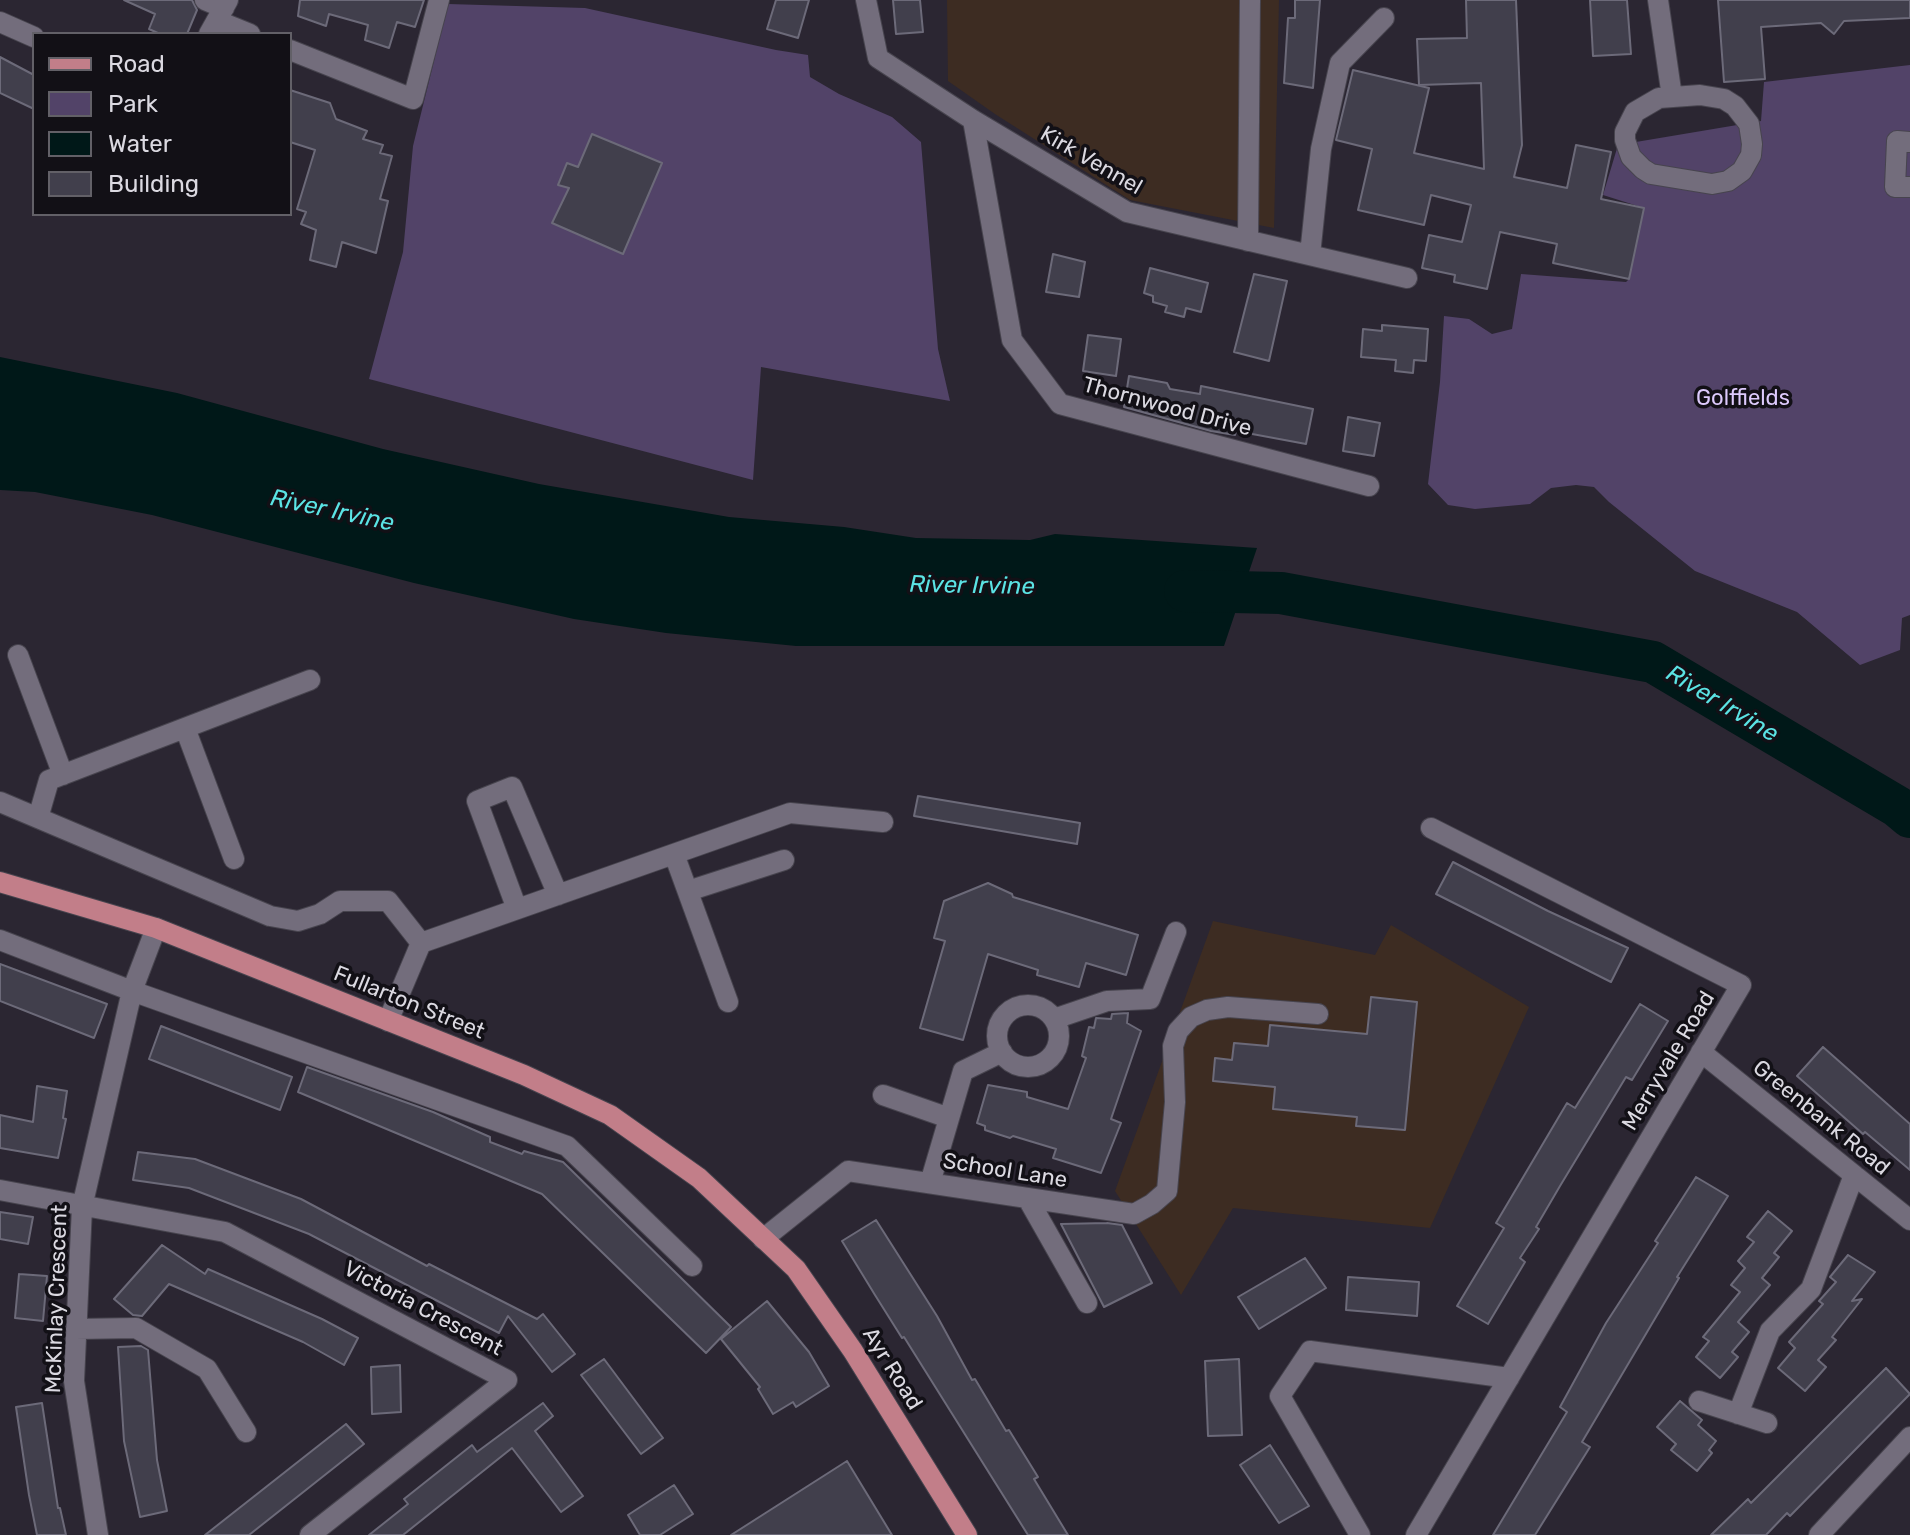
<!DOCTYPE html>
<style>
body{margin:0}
#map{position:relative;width:1910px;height:1535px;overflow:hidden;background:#2b2632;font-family:Rubik,sans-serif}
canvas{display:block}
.legend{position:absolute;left:32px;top:32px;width:260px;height:184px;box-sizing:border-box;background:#121016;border:2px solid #626067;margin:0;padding:10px 14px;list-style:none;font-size:24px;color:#dbd9e1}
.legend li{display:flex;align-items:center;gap:16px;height:40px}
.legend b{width:40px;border:2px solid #626067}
</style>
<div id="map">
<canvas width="1910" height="1535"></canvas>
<ul class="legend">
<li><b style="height:10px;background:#c27e89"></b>Road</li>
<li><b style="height:22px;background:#524368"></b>Park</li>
<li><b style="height:22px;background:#001818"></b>Water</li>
<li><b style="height:22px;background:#413f4c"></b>Building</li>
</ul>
</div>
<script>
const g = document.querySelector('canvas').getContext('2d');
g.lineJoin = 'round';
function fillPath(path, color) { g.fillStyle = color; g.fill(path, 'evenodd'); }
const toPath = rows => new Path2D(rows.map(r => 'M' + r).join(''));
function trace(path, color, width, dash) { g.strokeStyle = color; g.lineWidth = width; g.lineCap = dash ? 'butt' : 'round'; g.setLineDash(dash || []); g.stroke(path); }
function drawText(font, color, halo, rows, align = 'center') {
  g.font = font + ' Rubik,sans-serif'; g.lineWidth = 7; g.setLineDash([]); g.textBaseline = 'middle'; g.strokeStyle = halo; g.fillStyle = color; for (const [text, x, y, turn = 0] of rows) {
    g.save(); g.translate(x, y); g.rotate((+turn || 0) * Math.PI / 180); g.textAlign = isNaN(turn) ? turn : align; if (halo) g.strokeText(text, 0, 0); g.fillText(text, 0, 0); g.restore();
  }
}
fillPath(toPath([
 [947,0,1279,0,1274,228,1130,200,995,114,948,81],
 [1213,921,1375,955,1391,925,1529,1007,1430,1228,1233,1208,1181,1295,1115,1191]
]), '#3d2c22');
fillPath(toPath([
 [448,4,585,8,776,50,808,55,810,77,839,94,892,117,921,142,938,349,950,401,761,367,753,480,369,379,403,252,413,146],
 [1910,65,1910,615,1902,618,1900,650,1860,665,1797,612,1695,571,1609,502,1594,487,1576,485,1551,488,1530,504,1475,509,1448,505,1428,484,1440,382,1444,316,1469,319,1492,334,1512,329,1521,274,1626,282,1629,279,1644,208,1603,195,1618,145,1761,121,1764,82]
]), '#524368');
fillPath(toPath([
 [0,357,177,393,383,449,539,484,729,517,844,527,916,538,1030,540,1055,534,1257,548,1224,646,796,646,666,633,574,619,414,583,152,515,35,492,0,490]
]), '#001818');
trace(toPath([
 [1185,591,1281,593,1653,662,1898,807,1910,817]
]), '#001818', 42);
const building = toPath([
 [124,0,192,0,197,10,187,34,160,34,149,29,155,14,124,0],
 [300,0,424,0,415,27,397,22,389,48,365,40,368,25,329,14,326,26,298,16,300,0],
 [776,0,809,0,798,38,767,29,776,0],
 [893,0,920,0,923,32,896,34,893,0],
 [1295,0,1320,0,1313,88,1284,83,1288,18,1295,18,1295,0],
 [1466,0,1516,0,1522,145,1514,177,1567,188,1576,145,1611,152,1601,199,1644,208,1629,279,1553,263,1557,244,1500,232,1487,289,1454,282,1455,275,1422,268,1429,235,1462,242,1471,205,1431,195,1424,225,1358,210,1372,149,1336,140,1353,70,1429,88,1414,153,1484,169,1481,83,1419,85,1417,39,1467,38,1466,0],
 [1590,0,1627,0,1631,54,1593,56,1590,0],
 [1718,0,1910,0,1910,18,1844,21,1834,34,1821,23,1761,27,1765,79,1724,82,1718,0],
 [0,57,34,75,34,109,0,93,0,57],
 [290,90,330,103,336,119,367,131,363,139,383,145,380,153,392,156,380,199,388,201,376,253,342,242,336,267,310,260,316,230,301,224,306,212,297,209,315,150,290,142,290,90],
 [592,134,662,163,623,254,552,223,569,188,558,185,567,163,578,167,592,134],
 [1053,254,1085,262,1079,297,1046,292,1053,254],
 [1150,268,1208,283,1201,312,1186,308,1184,317,1165,312,1167,306,1153,302,1153,296,1144,293,1150,268],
 [1254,274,1287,281,1269,361,1234,352,1254,274],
 [1382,325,1428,329,1426,361,1414,360,1413,373,1395,371,1396,360,1361,357,1363,329,1382,331,1382,325],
 [1088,335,1121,339,1116,376,1083,371,1088,335],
 [1129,376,1167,383,1170,389,1200,394,1201,386,1313,409,1306,444,1236,431,1235,435,1211,431,1124,407,1129,376],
 [1348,417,1380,423,1374,456,1343,451,1348,417],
 [918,796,1080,823,1077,844,914,816,918,796],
 [1453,862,1548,911,1628,948,1611,982,1436,894,1453,862],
 [988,883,1012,894,1013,897,1138,935,1126,975,1086,963,1079,987,1037,975,1038,970,988,954,963,1040,920,1028,945,941,934,938,944,901,988,883],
 [0,964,107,1004,94,1038,0,1001,0,964],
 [1371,997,1417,1002,1405,1130,1356,1126,1357,1117,1273,1109,1275,1087,1213,1081,1215,1058,1232,1060,1234,1043,1268,1046,1270,1025,1367,1034,1371,997],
 [1640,1004,1668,1021,1632,1080,1626,1077,1560,1186,1536,1227,1539,1229,1520,1258,1525,1262,1488,1324,1457,1306,1504,1228,1496,1223,1567,1103,1575,1108,1640,1004],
 [1128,1013,1127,1023,1141,1031,1111,1119,1121,1123,1101,1173,1053,1158,1056,1149,1013,1136,1010,1138,985,1130,985,1126,977,1123,988,1085,1027,1092,1027,1097,1068,1109,1086,1058,1082,1056,1089,1027,1094,1028,1096,1018,1111,1019,1112,1014,1128,1013],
 [161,1026,292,1077,280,1110,149,1059,161,1026],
 [1823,1047,1910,1124,1910,1170,1865,1132,1863,1134,1797,1076,1823,1047],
 [307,1067,433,1112,490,1137,490,1142,522,1154,524,1151,563,1162,731,1327,706,1353,542,1194,298,1092,307,1067],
 [37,1086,67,1091,63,1118,66,1119,58,1158,0,1148,0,1115,33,1122,37,1086],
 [138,1152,195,1159,301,1199,427,1266,429,1264,537,1319,543,1314,575,1354,552,1372,508,1316,499,1333,309,1234,189,1188,133,1180,138,1152],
 [1696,1177,1728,1196,1677,1277,1679,1278,1582,1442,1590,1447,1535,1535,1493,1535,1567,1412,1560,1407,1606,1323,1658,1243,1655,1241,1696,1177],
 [1768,1211,1792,1231,1774,1253,1779,1257,1762,1278,1770,1285,1738,1322,1749,1332,1732,1352,1738,1357,1720,1378,1696,1357,1709,1341,1703,1337,1740,1292,1731,1285,1745,1268,1738,1261,1754,1242,1747,1237,1768,1211],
 [0,1212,33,1217,28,1244,0,1239,0,1212],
 [876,1220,937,1316,972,1380,975,1379,1006,1431,1009,1430,1038,1477,1034,1479,1068,1535,1028,1535,904,1337,902,1338,875,1295,842,1241,876,1220],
 [1107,1223,1122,1225,1152,1283,1104,1307,1061,1224,1107,1223],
 [162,1245,205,1274,208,1269,322,1319,358,1338,344,1365,303,1342,169,1284,142,1316,133,1315,114,1299,162,1245],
 [1848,1255,1875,1272,1852,1301,1862,1299,1832,1337,1836,1340,1818,1360,1826,1367,1805,1391,1778,1368,1795,1348,1789,1342,1823,1304,1819,1301,1836,1282,1830,1277,1848,1255],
 [1305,1258,1326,1288,1259,1329,1238,1297,1305,1258],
 [19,1274,47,1276,43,1321,15,1318,19,1274],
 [1348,1277,1419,1282,1417,1316,1346,1310,1348,1277],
 [767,1301,809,1352,829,1386,796,1407,793,1402,773,1414,758,1389,760,1387,721,1339,767,1301],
 [141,1346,148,1350,157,1460,167,1511,140,1517,124,1441,118,1347,141,1346],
 [604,1359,663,1438,641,1454,581,1375,604,1359],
 [1239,1359,1242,1435,1208,1436,1205,1361,1239,1359],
 [400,1365,401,1412,372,1414,371,1367,400,1365],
 [1886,1368,1910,1394,1790,1516,1787,1513,1766,1535,1711,1535,1748,1499,1751,1503,1886,1368],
 [1680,1401,1702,1420,1698,1425,1716,1441,1709,1450,1712,1453,1697,1471,1671,1450,1676,1444,1657,1427,1680,1401],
 [42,1403,58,1508,60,1508,66,1535,37,1535,29,1495,16,1407,42,1403],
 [543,1403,553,1416,535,1431,583,1496,561,1512,512,1448,403,1535,369,1535,408,1504,404,1499,472,1445,477,1452,543,1403],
 [346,1424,364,1444,249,1535,205,1535,346,1424],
 [1270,1445,1309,1506,1279,1523,1240,1465,1270,1445],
 [847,1461,892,1535,731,1535,847,1461],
 [674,1485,693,1514,660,1535,640,1535,628,1515,674,1485]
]);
fillPath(building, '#413f4c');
trace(building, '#6c6a79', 2);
const minor = toPath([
 [205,0,224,8],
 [866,0,878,58,973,120,1127,212,1407,278],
 [1658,0,1672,97],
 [218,21,250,34],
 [0,22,34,37],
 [209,34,228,0],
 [290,50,413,99,439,0],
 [1700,95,1724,99,1735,106,1749,124,1752,144,1751,155,1742,171,1728,181,1712,184,1651,174,1643,169,1631,157,1625,140,1625,132,1635,112,1659,98,1700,95],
 [973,120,1012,340,1060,404,1369,486],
 [1910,142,1897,141,1895,187,1910,187],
 [1248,241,1250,0],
 [1310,255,1321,149,1340,63,1384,18],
 [18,655,63,775],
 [185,728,234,859],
 [0,802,270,916,298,921,320,914,340,901,388,901,421,943,388,1021],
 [38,818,49,780,310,680],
 [674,854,728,1002],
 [688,891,784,860],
 [517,909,477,801,512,787,558,895],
 [0,940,132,991,567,1146,692,1266],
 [421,943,790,813,883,822],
 '997 1036a31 31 0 1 1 62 0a31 31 0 1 1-62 0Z',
 [1054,1019,1107,1001,1150,999,1176,932],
 [1701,1052,1910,1220],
 [883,1095,949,1118],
 [930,1183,963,1071,1002,1052],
 [0,1190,225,1232,507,1380,310,1535],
 [1028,1199,1087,1303],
 [763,1239,848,1171,1134,1214,1152,1204,1167,1191,1175,1102,1173,1046,1178,1031,1191,1017,1207,1010,1228,1007,1318,1014],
 [76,1329,136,1328,207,1369,246,1432],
 [1699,1401,1767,1423],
 [1738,1414,1770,1331,1811,1289,1854,1175],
 [98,1535,74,1381,82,1207,132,991,156,928],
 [1360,1535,1280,1396,1310,1351,1509,1378],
 [1416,1535,1741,985,1431,828],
 [1819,1535,1910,1437]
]);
const major = toPath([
 [0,882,156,928,524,1075,610,1115,699,1178,796,1269,853,1351,967,1535]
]);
trace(minor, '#47444e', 22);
trace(major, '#47444e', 22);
trace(minor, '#736d7c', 20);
trace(major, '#c27e89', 20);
drawText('22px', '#dbd9e1', '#121016', [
 ["Kirk Vennel",1091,161,30],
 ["Thornwood Drive",1167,407,15],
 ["Fullarton Street",409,1003,22],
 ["Merryvale Road",1669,1061,-59],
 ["Greenbank Road",1821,1118,39],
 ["School Lane",1005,1171,9],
 ["McKinlay Crescent",57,1299,-88],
 ["Victoria Crescent",423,1309,28],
 ["Ayr Road",892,1369,58]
]);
drawText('22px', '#ddcafc', '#121016', [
 ["Golffields",1743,399]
]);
drawText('italic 24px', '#5be3e4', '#121016', [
 ["River Irvine",332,511,12],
 ["River Irvine",972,586,1],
 ["River Irvine",1722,704,31]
]);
</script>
